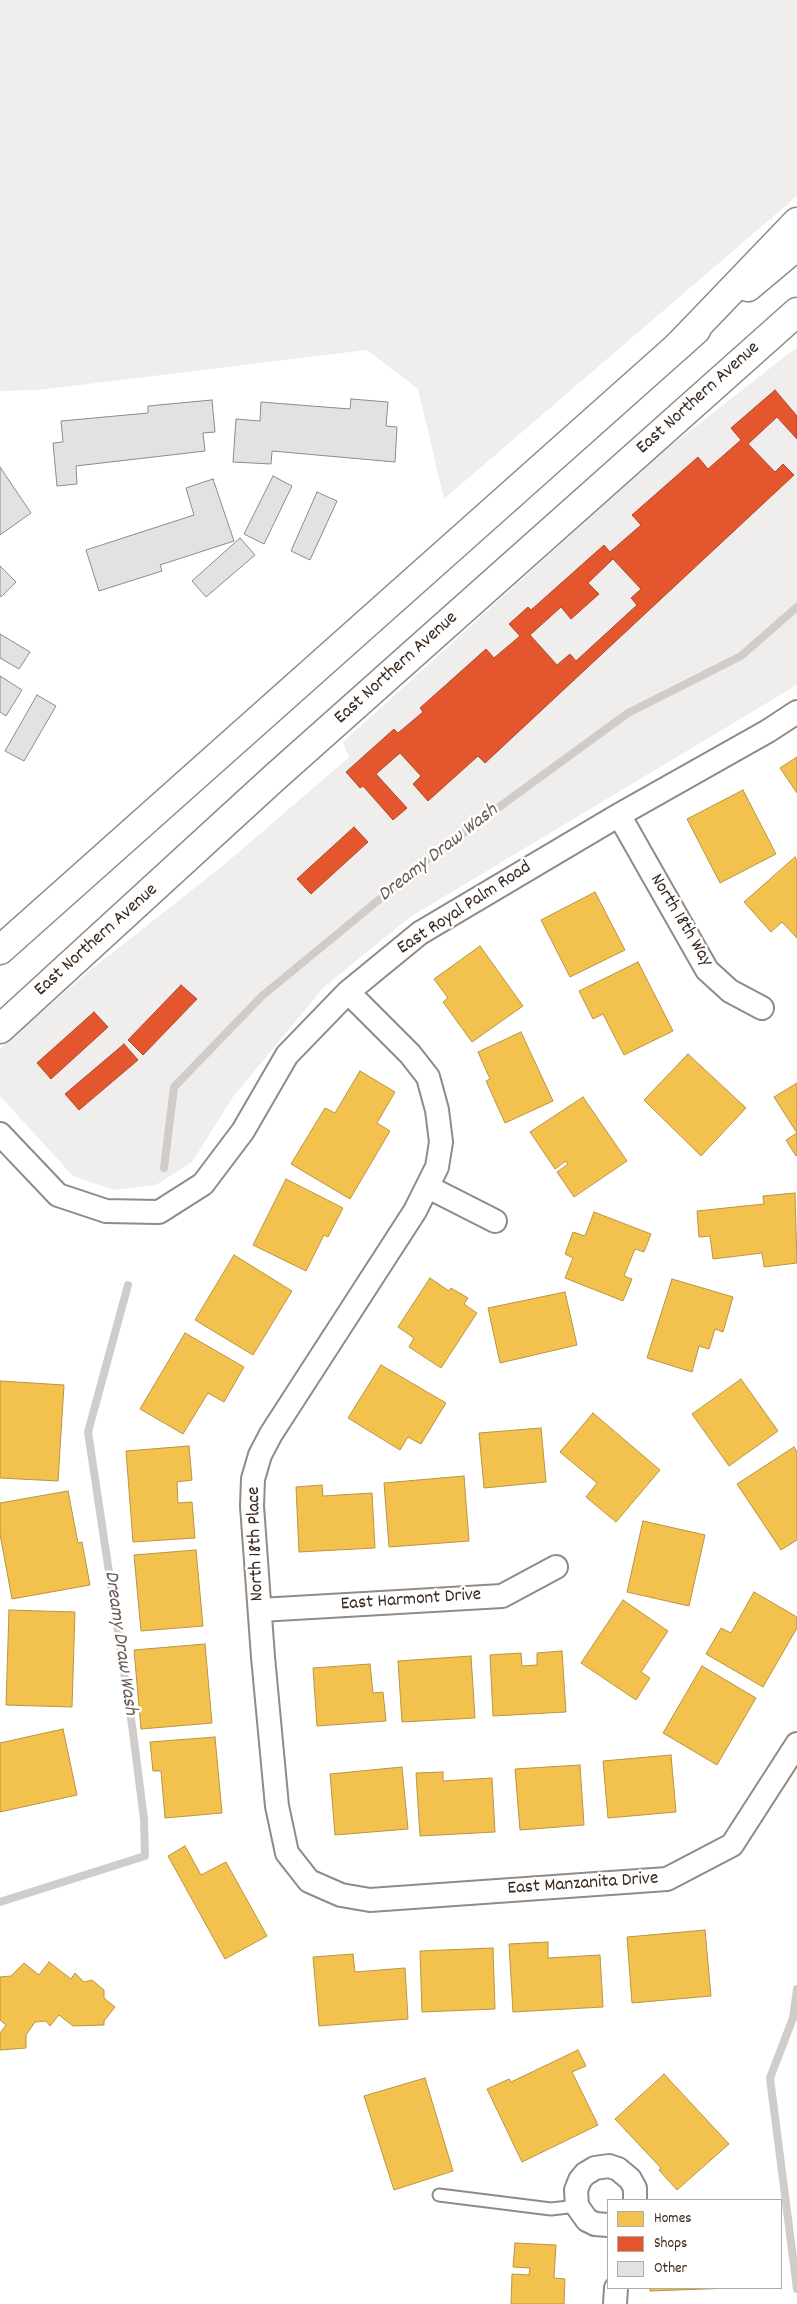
<!DOCTYPE html>
<style>
body{margin:0}
#map{position:relative;width:797px;height:2304px;overflow:hidden;background:#fff;font-family:Dekko,sans-serif}
canvas{display:block}
.legend{position:absolute;left:607px;top:2199px;width:175px;height:90px;box-sizing:border-box;background:#fff;border:1px solid #b1aaa5;margin:0;padding:6px 9px;list-style:none;font-size:15px;color:#3b2a1e}
.legend li{display:flex;align-items:center;gap:10px;height:25px}
.legend b{width:25px;border:1px solid #b1aaa5}
</style>
<div id="map">
<canvas width="797" height="2304"></canvas>
<ul class="legend">
<li><b style="height:14px;background:#f2c14e"></b>Homes</li>
<li><b style="height:14px;background:#e4572e"></b>Shops</li>
<li><b style="height:14px;background:#e3e2e2"></b>Other</li>
</ul>
</div>
<script>
const g = document.querySelector('canvas').getContext('2d');
g.lineJoin = 'round';
function fillPath(path, color) { g.fillStyle = color; g.fill(path, 'evenodd'); }
const toPath = rows => new Path2D(rows.map(r => 'M' + r).join(''));
function trace(path, color, width, dash) { g.strokeStyle = color; g.lineWidth = width; g.lineCap = dash ? 'butt' : 'round'; g.setLineDash(dash || []); g.stroke(path); }
function drawText(font, color, halo, rows, align = 'center') {
  g.font = font + ' Dekko,sans-serif'; g.lineWidth = 5; g.setLineDash([]); g.textBaseline = 'middle'; g.strokeStyle = halo; g.fillStyle = color; for (const [text, x, y, turn = 0] of rows) {
    g.save(); g.translate(x, y); g.rotate((+turn || 0) * Math.PI / 180); g.textAlign = isNaN(turn) ? turn : align; if (halo) g.strokeText(text, 0, 0); g.fillText(text, 0, 0); g.restore();
  }
}
fillPath(toPath([
 [0,0,797,0,797,196,444,499,418,389,367,350,38,390,0,391],
 [797,347,797,685,410,917,324,987,233,1097,192,1162,156,1185,114,1190,73,1176,0,1096,0,1049,88,972,225,864,349,757,343,742,660,454]
]), '#efeeed');
const homes = toPath([
 [797,757,797,793,780,768,797,757],
 [743,790,776,854,720,883,687,819,743,790],
 [795,857,797,860,797,938,782,922,771,932,744,902,795,857],
 [595,892,625,950,570,977,541,920,595,892],
 [480,946,523,1006,472,1042,443,1002,448,998,434,979,480,946],
 [638,962,673,1031,624,1055,603,1014,593,1019,579,991,638,962],
 [521,1032,553,1101,505,1123,486,1081,490,1079,478,1052,521,1032],
 [688,1054,746,1108,701,1156,644,1100,688,1054],
 [360,1071,395,1092,377,1123,390,1131,350,1199,291,1164,325,1108,335,1113,360,1071],
 [797,1083,797,1133,774,1097,797,1083],
 [583,1097,627,1161,574,1197,557,1172,568,1164,566,1161,555,1169,530,1132,583,1097],
 [797,1133,797,1155,796,1156,786,1140,797,1133],
 [286,1179,343,1208,328,1237,324,1235,306,1271,253,1245,286,1179],
 [795,1193,797,1263,764,1267,762,1253,713,1259,710,1236,699,1237,697,1211,764,1204,763,1196,795,1193],
 [594,1212,651,1234,644,1252,635,1249,624,1276,632,1279,623,1301,565,1278,573,1258,565,1254,573,1232,585,1236,594,1212],
 [234,1255,292,1291,253,1355,195,1320,234,1255],
 [430,1278,449,1291,451,1288,468,1298,464,1304,477,1313,441,1368,409,1347,414,1338,398,1327,430,1278],
 [672,1279,733,1297,723,1332,715,1329,709,1349,699,1346,692,1372,647,1358,672,1279],
 [565,1292,577,1345,500,1363,488,1308,565,1292],
 [185,1333,244,1367,224,1402,208,1393,183,1434,140,1409,185,1333],
 [381,1365,446,1403,421,1444,408,1437,400,1450,348,1418,381,1365],
 [741,1379,778,1431,729,1466,692,1414,741,1379],
 [0,1381,64,1385,58,1481,0,1478,0,1381],
 [593,1413,660,1470,616,1522,586,1497,597,1483,560,1452,593,1413],
 [541,1428,546,1482,484,1488,479,1433,541,1428],
 [189,1446,192,1480,177,1482,178,1503,192,1502,195,1538,133,1542,126,1451,189,1446],
 [794,1447,797,1452,797,1540,781,1550,737,1484,794,1447],
 [464,1476,469,1541,389,1547,384,1483,464,1476],
 [322,1485,323,1496,372,1493,375,1548,299,1552,296,1487,322,1485],
 [68,1491,78,1543,82,1542,90,1585,12,1599,0,1534,0,1503,68,1491],
 [643,1521,705,1535,689,1606,627,1592,643,1521],
 [196,1550,203,1626,141,1631,134,1555,196,1550],
 [754,1592,797,1617,797,1628,763,1687,706,1654,721,1628,731,1633,754,1592],
 [623,1600,668,1631,641,1672,650,1678,636,1700,581,1663,623,1600],
 [9,1610,75,1612,72,1707,6,1705,9,1610],
 [205,1644,212,1723,141,1729,134,1650,205,1644],
 [562,1651,566,1712,493,1716,490,1655,521,1653,522,1666,537,1665,537,1653,562,1651],
 [471,1656,475,1718,402,1722,398,1661,471,1656],
 [370,1664,373,1693,383,1692,386,1721,317,1726,313,1668,370,1664],
 [702,1666,756,1698,717,1765,663,1733,702,1666],
 [63,1729,77,1795,0,1812,0,1743,63,1729],
 [215,1737,222,1813,165,1818,161,1771,153,1771,150,1742,215,1737],
 [671,1755,676,1812,608,1818,603,1761,671,1755],
 [580,1765,584,1825,520,1830,515,1769,580,1765],
 [402,1767,408,1829,335,1835,330,1774,402,1767],
 [443,1772,443,1781,492,1778,495,1832,420,1836,416,1773,443,1772],
 [185,1846,201,1875,226,1862,267,1936,225,1959,168,1856,185,1846],
 [705,1930,711,1996,632,2003,627,1937,705,1930],
 [548,1942,548,1958,600,1955,603,2007,513,2012,509,1944,548,1942],
 [493,1948,495,2009,422,2012,420,1951,493,1948],
 [353,1954,355,1972,405,1968,408,2019,319,2026,313,1957,353,1954],
 [49,1962,71,1979,75,1973,84,1982,92,1980,104,1990,104,1998,115,2007,104,2021,104,2025,73,2026,59,2015,50,2026,46,2021,35,2022,26,2035,26,2048,0,2050,0,2033,6,2025,0,2020,0,1977,11,1976,24,1963,39,1975,49,1962],
 [578,2050,586,2066,572,2072,598,2125,522,2162,487,2089,509,2079,511,2082,578,2050],
 [664,2074,729,2144,677,2190,659,2170,661,2168,615,2119,664,2074],
 [425,2078,453,2171,394,2190,364,2096,425,2078],
 [515,2243,556,2245,554,2278,565,2279,564,2304,511,2304,512,2274,529,2275,530,2268,513,2267,515,2243],
 [650,2288,733,2288,650,2291,650,2288]
]);
fillPath(homes, '#f2c14e');
trace(homes, '#bb9440', 1);
const shops = toPath([
 [775,390,797,416,797,439,777,417,748,444,775,472,783,464,794,475,485,763,478,756,428,801,413,784,421,776,400,753,376,774,407,808,393,820,363,786,360,788,346,772,394,729,398,733,423,712,420,708,486,649,494,658,520,636,509,624,528,607,531,610,604,545,610,552,641,525,632,515,698,457,708,469,741,440,731,428,775,390],
 [613,559,641,589,631,598,637,605,576,661,570,654,557,665,530,635,561,607,571,619,599,594,588,583,613,559],
 [354,827,368,842,311,894,297,879,354,827],
 [181,985,197,999,143,1055,128,1040,181,985],
 [94,1012,108,1027,51,1079,37,1063,94,1012],
 [124,1044,138,1060,79,1110,65,1094,124,1044]
]);
fillPath(shops, '#e4572e');
trace(shops, '#b14a29', 1);
trace(toPath([
 [164,1168,174,1087,262,996,432,856,628,713,741,656,797,607],
 [0,1902,145,1856,144,1819,132,1725,88,1432,128,1285],
 [797,1989,793,2018,770,2078,797,2289]
]), '#d0ccca', 8);
const building = toPath([
 [351,399,388,402,386,426,397,427,395,462,272,451,271,464,233,462,236,419,260,421,261,402,350,409,351,399],
 [212,400,215,432,203,433,205,451,76,466,77,484,57,486,53,443,63,442,61,421,148,413,148,406,212,400],
 [0,467,31,513,0,535,0,467],
 [273,476,292,486,264,544,244,534,273,476],
 [213,479,234,541,160,565,162,571,99,591,86,550,194,515,186,488,213,479],
 [317,492,337,501,310,560,291,551,317,492],
 [240,538,255,555,206,597,192,581,240,538],
 [0,566,16,582,1,597,0,595,0,566],
 [0,634,30,652,19,669,0,658,0,634],
 [0,676,22,690,6,716,0,712,0,676],
 [37,695,56,706,24,761,5,751,37,695]
]);
fillPath(building, '#e3e2e2');
trace(building, '#8e8b88', 1);
const lane = toPath([
 [439,2195,551,2209,577,2206]
]);
const street = toPath([
 [619,815,707,970,730,991,762,1008],
 [348,992,410,1054,428,1077,437,1110,441,1142,437,1167,415,1211,271,1434,260,1455,253,1479,252,1506,263,1657,277,1806,287,1853,309,1881,341,1895,370,1900,667,1879,732,1845,797,1744],
 [0,1134,58,1195,106,1211,159,1212,203,1184,243,1131,287,1055,348,992,420,933,619,815,768,731,797,712],
 [428,1187,495,1221],
 [260,1610,502,1596,556,1567],
 [608,2225,595,2224,587,2220,577,2206,576,2190,580,2180,585,2174,595,2168,609,2166,618,2169,630,2179,635,2188,635,2200],
 [615,2304,616,2288]
]);
const primary = toPath([
 [748,287,797,246],
 [0,950,696,330],
 [0,1029,274,778,797,312]
]);
const highway = toPath([
 [678,346,797,222]
]);
trace(lane, '#8e8b88', 15);
trace(street, '#8e8b88', 26);
trace(primary, '#8e8b88', 31);
trace(highway, '#8e8b88', 31);
trace(lane, '#fff', 11);
trace(street, '#fff', 22);
trace(primary, '#fff', 28);
trace(highway, '#fff', 28);
drawText('19px', '#3b2a1e', '#fff', [
 ["East Northern Avenue",699,399,-42],
 ["East Northern Avenue",397,669,-42],
 ["East Royal Palm Road",465,909,-33],
 ["North 18th Way",680,921,59],
 ["East Northern Avenue",97,941,-42],
 ["North 18th Place",257,1544,-92],
 ["East Harmont Drive",411,1601,-4],
 ["East Manzanita Drive",583,1885,-4]
]);
drawText('italic 20px', '#685b52', '#fff', [
 ["Dreamy Draw Wash",439,854,-38],
 ["Dreamy Draw Wash",119,1643,82]
]);
</script>
